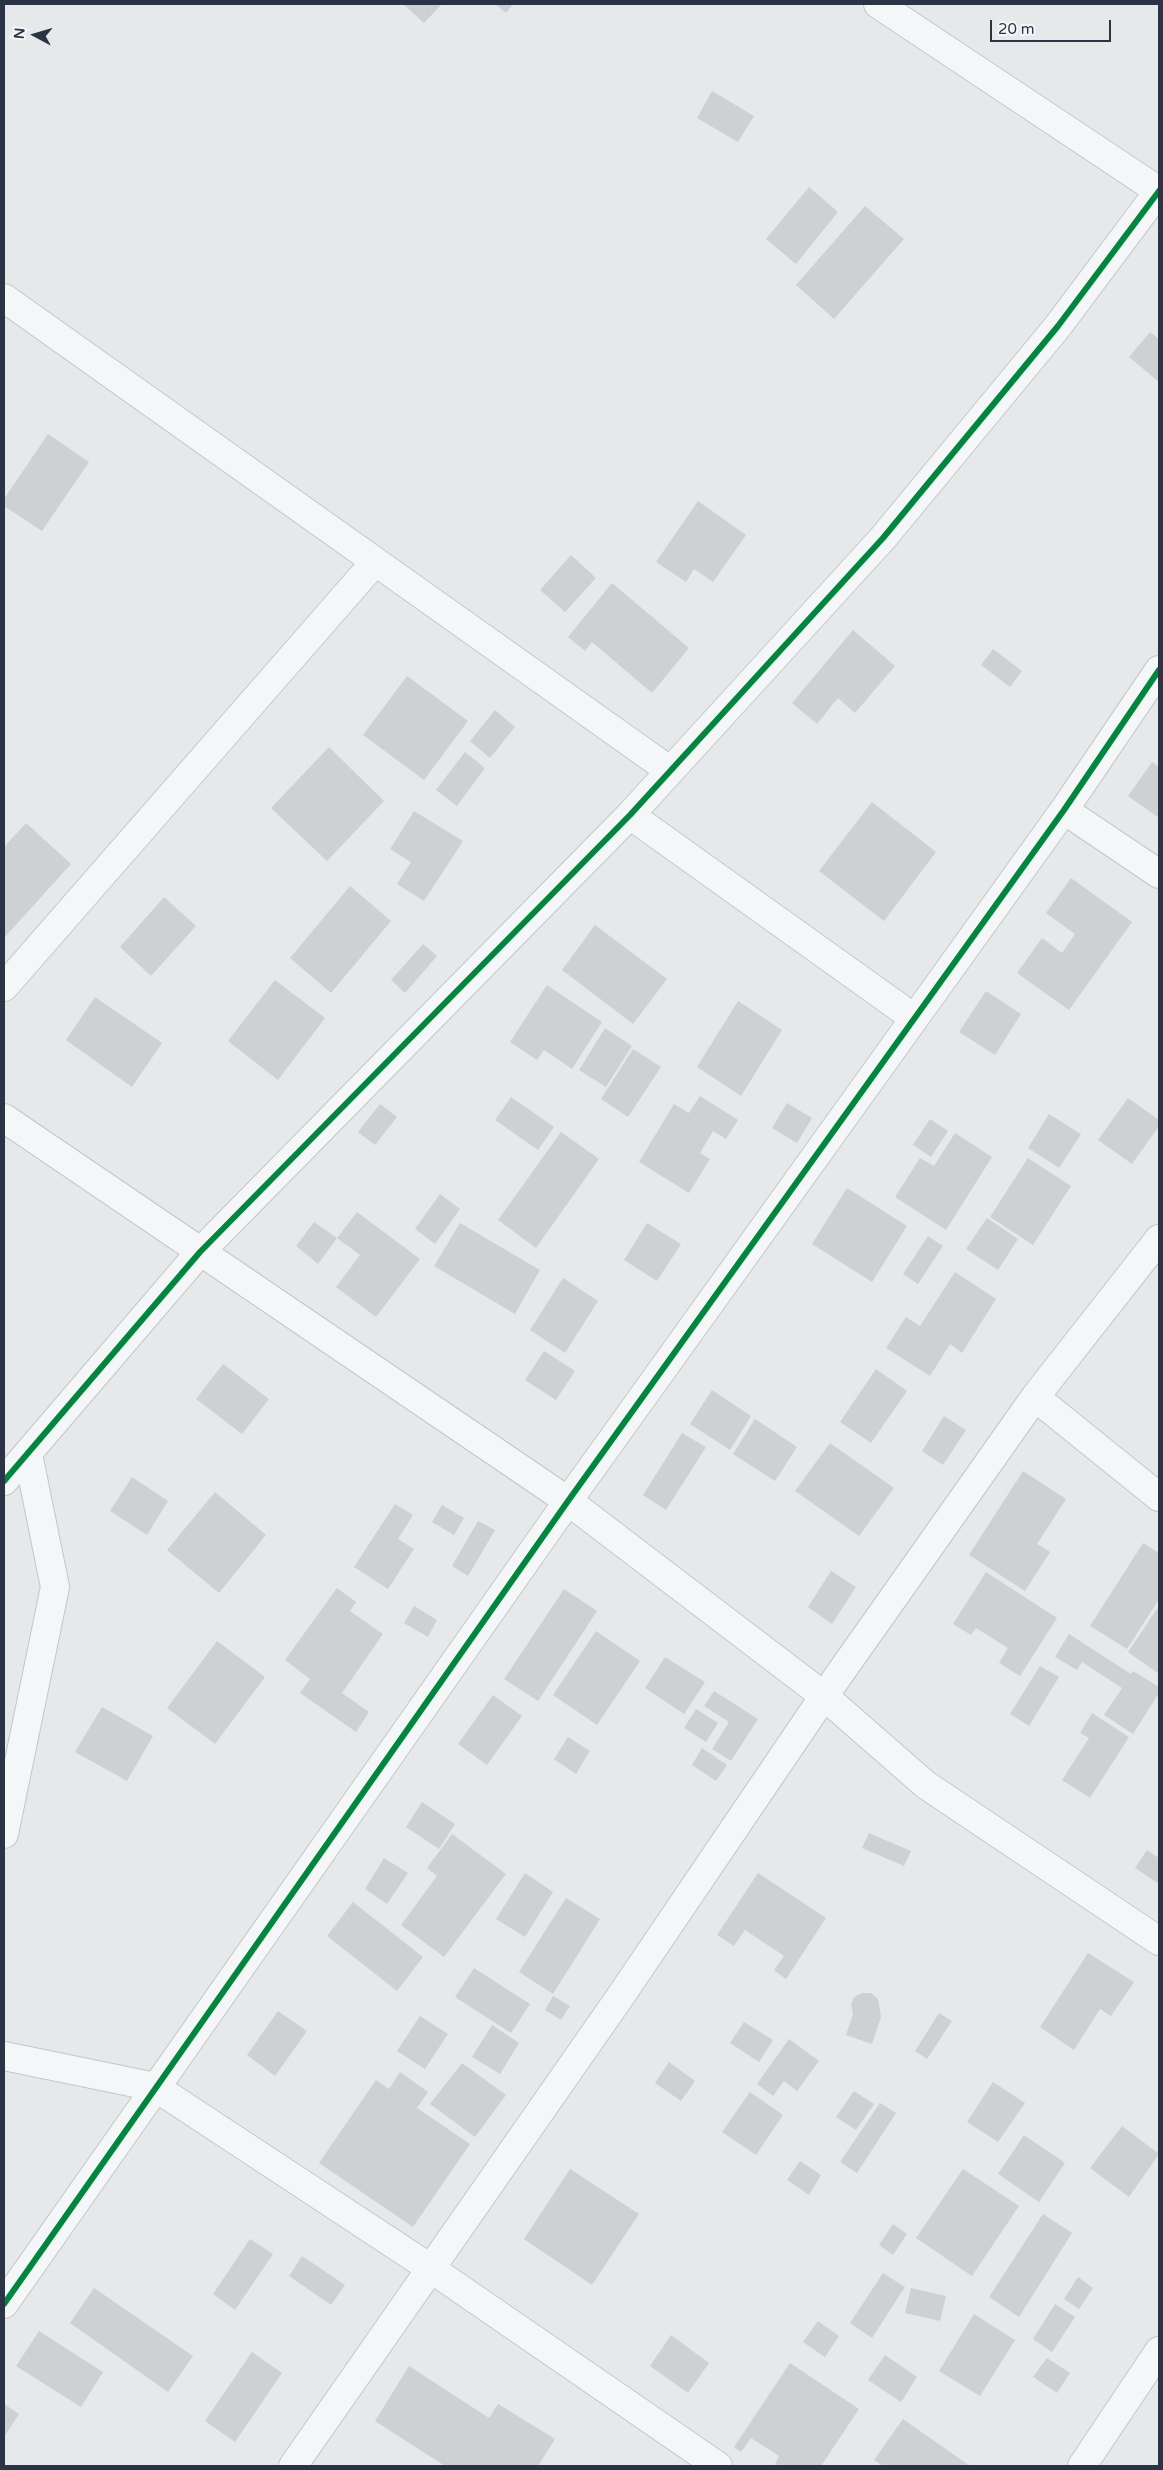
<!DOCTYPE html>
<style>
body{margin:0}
#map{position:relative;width:1163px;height:2470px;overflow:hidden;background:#e6e8ea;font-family:"Varela Round",sans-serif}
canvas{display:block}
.frame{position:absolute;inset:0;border:5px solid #2b3445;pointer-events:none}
.north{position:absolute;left:10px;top:10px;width:50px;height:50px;-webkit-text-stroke:4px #f4f6f9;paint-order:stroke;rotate:276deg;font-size:14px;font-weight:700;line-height:20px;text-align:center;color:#2b3445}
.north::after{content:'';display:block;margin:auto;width:18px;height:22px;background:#2b3445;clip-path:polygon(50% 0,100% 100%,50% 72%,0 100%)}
.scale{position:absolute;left:990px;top:20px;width:121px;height:22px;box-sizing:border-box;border:2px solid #2b3445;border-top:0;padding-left:6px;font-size:15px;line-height:18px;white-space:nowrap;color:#2b3445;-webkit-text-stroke:4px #f4f6f9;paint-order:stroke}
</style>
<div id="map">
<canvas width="1163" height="2470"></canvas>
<div class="frame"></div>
<div class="north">N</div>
<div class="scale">20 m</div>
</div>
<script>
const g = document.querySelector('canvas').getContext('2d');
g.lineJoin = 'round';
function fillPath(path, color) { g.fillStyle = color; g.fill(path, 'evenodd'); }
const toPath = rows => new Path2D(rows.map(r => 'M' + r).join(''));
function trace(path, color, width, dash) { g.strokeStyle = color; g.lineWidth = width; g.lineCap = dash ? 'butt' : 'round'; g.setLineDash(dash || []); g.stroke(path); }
fillPath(toPath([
 [403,4,442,4,424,23],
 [495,4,513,4,506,13],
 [712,91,754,116,738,142,697,118],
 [809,187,838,212,796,264,766,239],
 [865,206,904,239,834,319,796,285],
 [1150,332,1159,339,1159,382,1129,357],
 [48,434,89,462,42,531,4,506,4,499],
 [698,501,746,535,713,582,694,569,686,582,656,562],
 [571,555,596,578,565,612,540,590],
 [612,583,689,648,652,693,592,642,585,651,568,637],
 [853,630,895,666,855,713,838,698,817,724,792,703],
 [993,649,1022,671,1010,687,981,665],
 [407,676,468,721,424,780,363,735],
 [495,710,515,727,490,758,470,741],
 [329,747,384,801,327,861,271,808],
 [465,752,485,768,457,806,436,790],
 [1152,762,1159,767,1159,818,1128,796],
 [872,802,936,852,884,921,819,871],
 [414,811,463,841,424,901,397,884,411,862,390,849],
 [26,823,71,864,4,938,4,847],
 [1071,878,1132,922,1069,1010,1017,973,1042,938,1062,953,1075,934,1046,913],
 [350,886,391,921,331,993,290,958],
 [164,897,196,926,151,976,120,947],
 [595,925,667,979,633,1024,562,970],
 [423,944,437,956,405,993,391,980],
 [275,980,325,1018,278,1080,228,1041],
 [547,985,602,1022,572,1069,544,1050,537,1060,510,1042],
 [986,991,1021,1014,995,1055,959,1032],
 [95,997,162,1043,132,1087,66,1040],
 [738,1001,782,1030,741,1096,697,1067],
 [605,1028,632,1046,606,1087,579,1070],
 [633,1049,661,1067,628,1117,601,1099],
 [700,1096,738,1120,726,1139,713,1131,700,1153,710,1159,689,1193,639,1162,674,1104,689,1113],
 [511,1097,554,1127,538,1150,495,1120],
 [1128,1098,1159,1120,1159,1126,1132,1164,1098,1140],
 [787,1103,812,1118,797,1143,772,1128],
 [380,1104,397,1117,375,1145,358,1132],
 [1049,1114,1081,1134,1059,1168,1028,1148],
 [930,1119,948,1131,931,1157,913,1145],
 [561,1132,599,1159,536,1248,498,1220],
 [955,1133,992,1157,946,1230,895,1197,920,1158,934,1166],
 [1028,1158,1071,1186,1033,1245,990,1217],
 [847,1188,907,1226,872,1282,812,1244],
 [440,1194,460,1209,435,1244,415,1229],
 [357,1212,420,1259,376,1317,336,1287,360,1255,337,1238],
 [987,1218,1018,1239,998,1270,966,1249],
 [314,1222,337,1238,318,1264,296,1246],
 [460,1223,540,1270,515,1314,434,1266],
 [647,1223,681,1244,657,1281,624,1260],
 [928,1236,943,1246,918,1284,903,1274],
 [955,1272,996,1299,962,1353,950,1344,930,1376,886,1348,906,1317,920,1326],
 [563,1278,598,1301,565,1353,530,1330],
 [544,1351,575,1371,556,1400,525,1380],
 [223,1364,269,1399,242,1434,196,1399],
 [876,1369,907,1391,871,1443,840,1422],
 [712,1390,751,1416,730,1450,690,1424],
 [944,1416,966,1430,943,1465,922,1451],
 [755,1419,797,1447,775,1481,733,1454],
 [682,1433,706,1447,666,1510,643,1495],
 [830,1443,894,1488,859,1536,795,1491],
 [1023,1471,1066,1499,1037,1544,1050,1552,1025,1591,969,1555],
 [132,1477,168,1501,147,1535,110,1511],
 [215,1492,266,1535,219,1593,167,1550],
 [395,1504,413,1515,398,1539,414,1549,388,1589,354,1567],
 [442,1505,464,1518,454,1535,432,1522],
 [478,1521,495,1530,468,1576,452,1566],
 [1143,1543,1159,1553,1159,1599,1127,1649,1090,1626],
 [831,1571,856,1587,832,1624,808,1607],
 [986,1572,1057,1618,1020,1676,999,1663,1008,1648,976,1628,971,1635,953,1624],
 [337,1588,356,1602,350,1611,383,1634,342,1693,369,1712,356,1732,300,1693,310,1679,285,1660],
 [564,1589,597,1611,538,1701,504,1679],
 [414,1606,437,1620,428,1637,404,1623],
 [1159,1606,1159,1674,1128,1652],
 [596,1631,640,1661,597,1725,553,1695],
 [1069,1634,1131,1674,1133,1671,1159,1687,1159,1693,1133,1734,1104,1715,1122,1688,1082,1662,1077,1670,1055,1657],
 [217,1641,265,1677,215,1744,167,1708],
 [665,1657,705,1682,684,1714,645,1688],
 [1040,1666,1059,1677,1029,1726,1010,1714],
 [714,1691,758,1719,731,1761,712,1749,729,1722,704,1706],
 [493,1695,522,1716,487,1765,458,1744],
 [102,1707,153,1736,127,1781,75,1752],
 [696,1709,718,1723,706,1742,684,1728],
 [1092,1713,1129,1737,1090,1798,1062,1780,1089,1738,1080,1733],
 [568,1737,590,1751,576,1774,554,1759],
 [702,1748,727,1765,716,1781,692,1765],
 [422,1802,455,1824,439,1849,406,1827],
 [869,1833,911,1851,904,1866,862,1848],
 [452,1834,506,1874,444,1957,401,1925,437,1876,427,1868],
 [1147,1850,1159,1858,1159,1884,1135,1868],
 [384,1858,408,1873,387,1904,365,1889],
 [525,1873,553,1892,525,1937,496,1919],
 [758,1873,826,1918,786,1979,774,1970,784,1956,745,1930,734,1946,717,1935],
 [566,1898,600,1919,553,1994,519,1972],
 [353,1902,423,1957,397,1991,327,1936],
 [1088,1953,1134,1982,1111,2016,1100,2009,1074,2050,1040,2027],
 [474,1968,530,2004,511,2033,455,1997],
 [862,1993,871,1993,878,1999,881,2017,872,2044,846,2035,853,2014,851,2005,854,1997],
 [553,1996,570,2006,561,2020,545,2010],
 [278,2011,307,2031,275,2076,247,2055],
 [939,2013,952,2021,927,2059,915,2051],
 [420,2016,448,2034,425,2069,397,2051],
 [744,2022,773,2040,759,2062,730,2043],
 [492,2025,519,2043,500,2074,472,2057],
 [789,2039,819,2061,797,2091,784,2081,773,2096,757,2084],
 [669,2062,695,2081,681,2101,655,2083],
 [462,2063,506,2095,475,2137,430,2104],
 [400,2072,428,2092,417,2108,470,2144,413,2227,319,2163,376,2080,389,2089],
 [993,2082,1025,2103,998,2142,967,2122],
 [854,2091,874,2104,856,2130,836,2117],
 [750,2092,783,2115,756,2155,722,2132],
 [880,2103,896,2113,857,2173,840,2162],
 [1122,2126,1159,2154,1129,2197,1090,2168],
 [1024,2135,1065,2163,1039,2202,998,2174],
 [800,2161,821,2175,809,2195,787,2180],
 [570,2169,639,2214,592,2285,524,2239],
 [963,2169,1019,2206,972,2276,916,2238],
 [1043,2214,1072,2233,1019,2317,989,2297],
 [893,2224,907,2234,893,2255,879,2245],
 [250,2239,273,2254,235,2310,213,2294],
 [302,2256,345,2285,331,2305,289,2276],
 [883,2273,905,2287,872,2338,850,2323],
 [1078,2277,1093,2288,1079,2309,1064,2299],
 [94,2288,193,2356,168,2392,70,2323],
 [911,2288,946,2296,940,2321,905,2313],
 [1055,2304,1075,2317,1052,2352,1033,2339],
 [974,2314,1015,2340,980,2396,939,2371],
 [818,2321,839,2336,825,2357,803,2342],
 [39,2331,103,2372,81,2407,16,2366],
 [671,2335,709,2363,688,2393,650,2366],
 [252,2352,282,2373,235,2442,205,2421],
 [885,2355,917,2377,901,2402,868,2380],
 [1047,2358,1070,2373,1057,2393,1033,2377],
 [790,2363,859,2409,821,2466,779,2466,775,2464,779,2456,751,2438,741,2452,734,2447],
 [409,2366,489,2418,498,2404,555,2439,538,2466,445,2466,375,2421],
 [4,2404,19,2414,4,2437],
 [903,2419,970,2466,883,2466,874,2460]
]), '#ced0d3');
const street = toPath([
 [878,4,1159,191],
 [4,298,669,770],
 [1064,810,1159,874],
 [630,815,914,1018],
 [4,987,375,562],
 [4,1118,568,1501,824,1696,926,1785,1159,1941],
 [1035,1397,1159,1239],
 [4,1481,200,1252,630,815,883,538,1058,326,1159,191],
 [4,1834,55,1587,28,1454],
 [4,2056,155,2087,430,2268,718,2466],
 [4,2304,568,1501,1064,810,1159,670],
 [293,2466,620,1997,824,1696,1035,1397,1159,1497],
 [1082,2466,1159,2351]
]);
trace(street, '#c4c6c8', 30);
trace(street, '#f5f6f7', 28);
trace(toPath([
 [4,1481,200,1252,630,815,883,538,1058,326,1159,191],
 [4,2304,568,1501,1064,810,1159,670]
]), '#00873e', 6);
</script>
